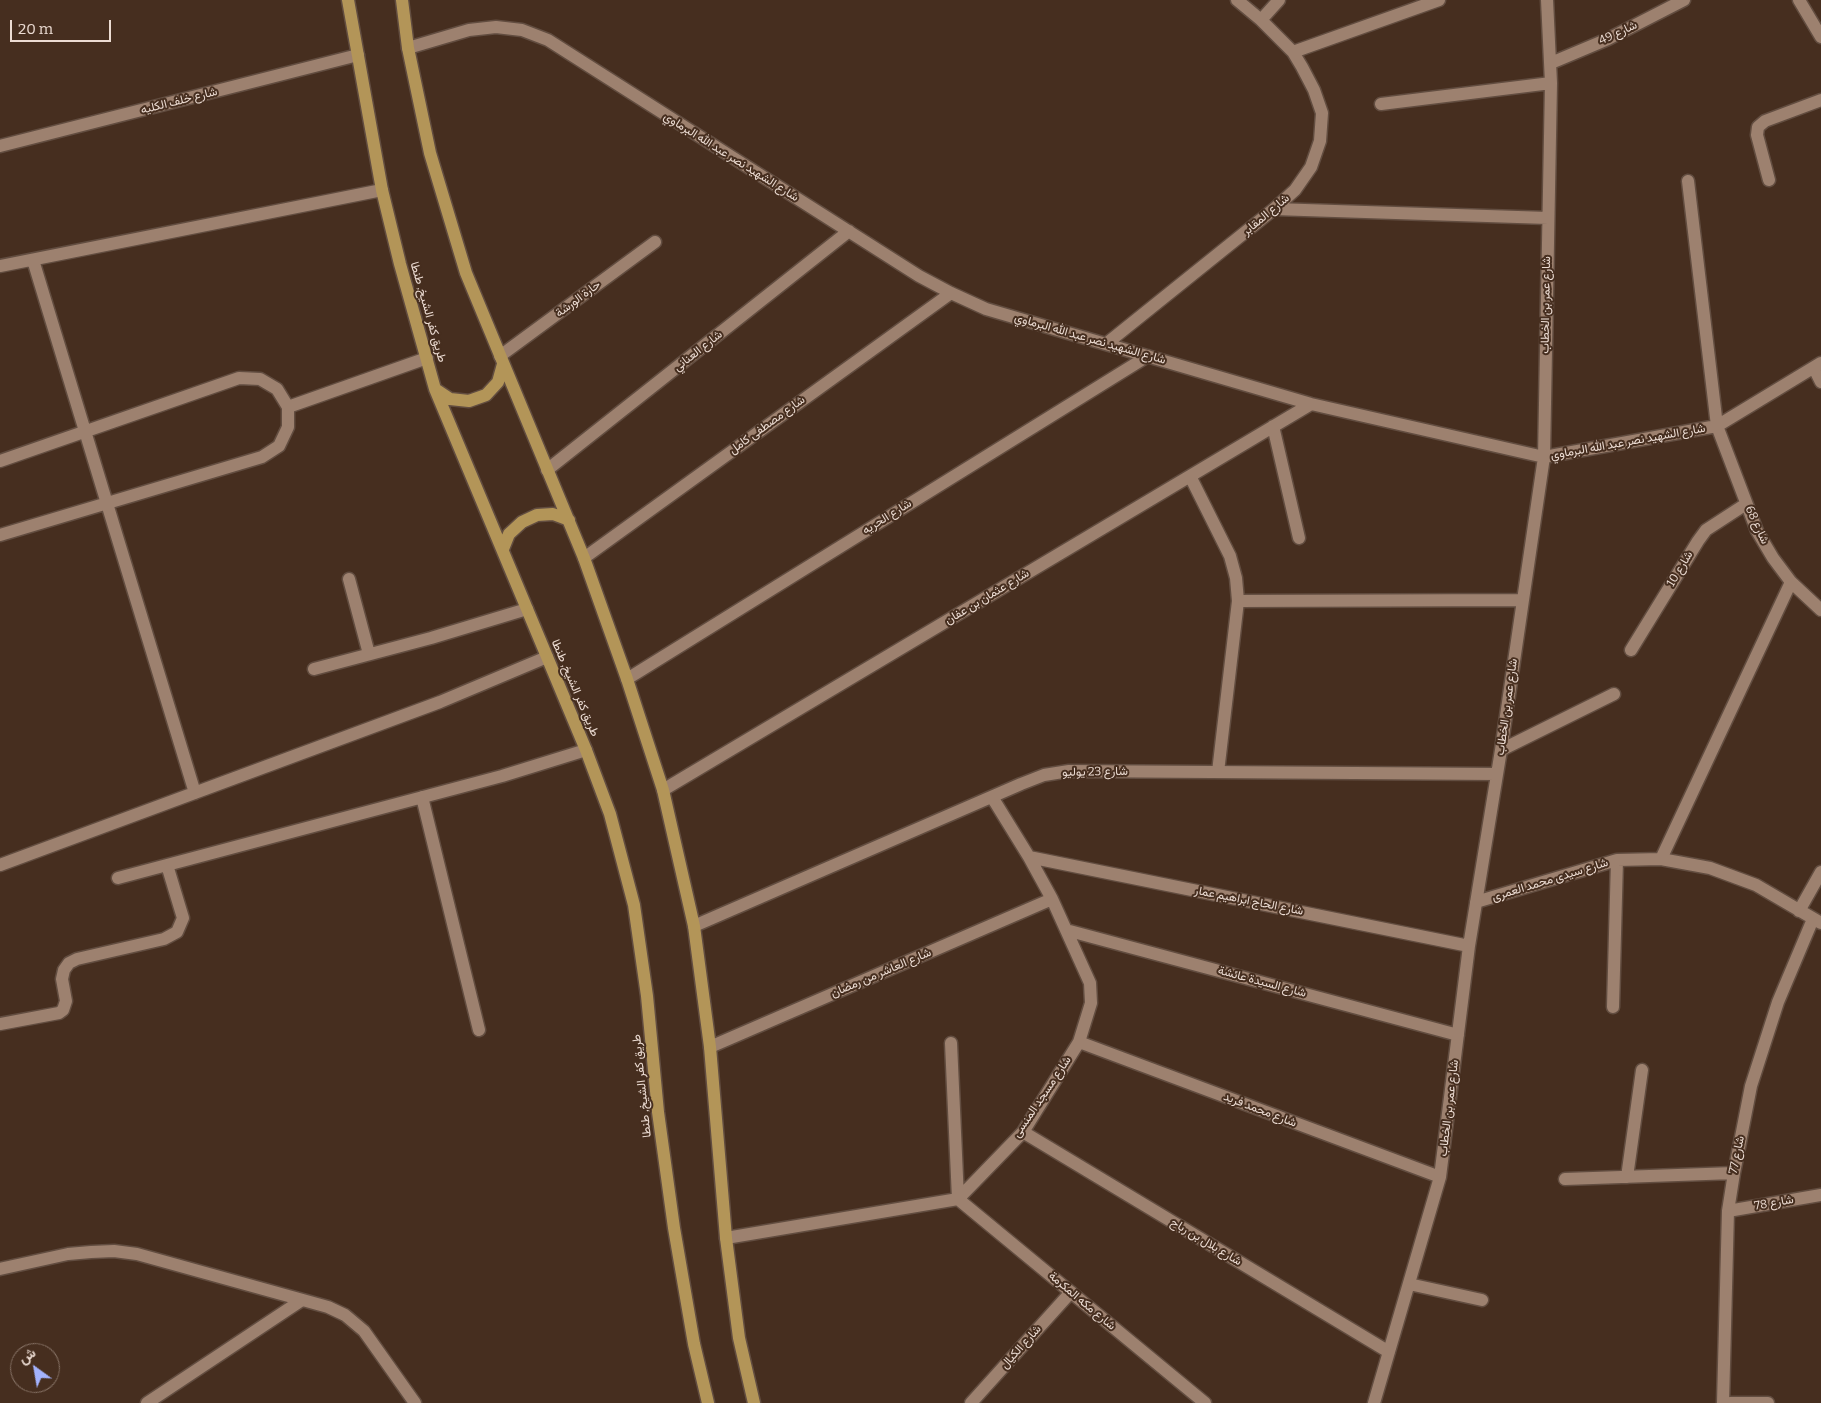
<!DOCTYPE html>
<meta charset="utf-8">
<style>
body{margin:0}
#map{position:relative;width:1821px;height:1403px;overflow:hidden;background:#462e1f;font-family:Bitter,Vazirmatn,serif}
canvas{display:block}
.north{position:absolute;left:10px;top:1343px;width:50px;height:50px;box-sizing:border-box;background:#462e1f;border:1px solid #887467;border-radius:50%;rotate:328deg;font-size:14px;font-weight:700;line-height:20px;text-align:center;color:#ecdcd3}
.north::after{content:'';display:block;margin:auto;width:18px;height:22px;background:#a3b2fd;clip-path:polygon(50% 0,100% 100%,50% 72%,0 100%)}
.scale{position:absolute;left:10px;top:20px;width:101px;height:22px;box-sizing:border-box;border:2px solid #ecdcd3;border-top:0;padding-left:6px;font-size:15px;line-height:18px;white-space:nowrap;color:#ecdcd3;-webkit-text-stroke:4px #462e1f;paint-order:stroke}
</style>
<div id="map">
<canvas width="1821" height="1403"></canvas>
<div class="north">ش</div>
<div class="scale">20 m</div>
</div>
<script>
const g = document.querySelector('canvas').getContext('2d');
g.lineJoin = 'round';
const toPath = rows => new Path2D(rows.map(r => 'M' + r).join(''));
function trace(path, color, width, dash) { g.strokeStyle = color; g.lineWidth = width; g.lineCap = dash ? 'butt' : 'round'; g.setLineDash(dash || []); g.stroke(path); }
function drawText(font, color, halo, rows, align = 'center') {
  g.font = font + ' Bitter,Vazirmatn,serif'; g.lineWidth = 4; g.setLineDash([]); g.textBaseline = 'middle'; g.strokeStyle = halo; g.fillStyle = color; for (const [text, x, y, turn = 0] of rows) {
    g.save(); g.translate(x, y); g.rotate((+turn || 0) * Math.PI / 180); g.textAlign = isNaN(turn) ? turn : align; if (halo) g.strokeText(text, 0, 0); g.fillText(text, 0, 0); g.restore();
  }
}
const minor = toPath([
 [1799,0,1821,37],
 [1261,20,1279,0],
 [408,48,469,30,496,27,522,30,548,40,919,276,951,293,986,309,1311,404,1544,457,1717,426,1821,363],
 [1293,52,1439,0],
 [1551,63,1608,39,1684,0],
 [1381,104,1551,83],
 [0,146,358,55],
 [1769,180,1757,135,1758,127,1765,121,1821,100],
 [1688,181,1717,426,1757,531,1773,558,1791,582,1821,610],
 [1274,209,1548,218],
 [33,260,195,793],
 [0,266,382,190],
 [1106,344,1274,209,1295,190,1311,167,1320,141,1322,113,1314,90,1302,67,1293,52,1261,20,1237,0],
 [500,356,655,242],
 [1814,368,1821,382],
 [288,407,427,358],
 [1273,426,1299,538],
 [0,461,239,378,260,379,277,389,288,407,288,427,279,446,262,457,0,535],
 [547,470,849,231],
 [1190,476,1230,556,1236,578,1238,601,1218,772],
 [584,558,951,293],
 [349,579,369,654],
 [1238,601,1523,600],
 [1631,650,1698,541,1706,530,1746,504],
 [314,669,431,638,527,609],
 [627,679,1148,356],
 [1501,750,1614,694],
 [663,790,1311,404],
 [422,797,479,1030],
 [1029,857,1469,946],
 [1661,859,1791,582],
 [0,865,440,702,547,657],
 [118,878,502,776,586,750],
 [1476,902,1617,860,1661,859,1710,868,1756,885,1821,923],
 [1799,911,1821,872],
 [694,926,1021,784,1044,775,1069,771,1497,774],
 [1066,930,1458,1035],
 [1613,1007,1617,860],
 [0,1024,59,1013,63,1010,66,1001,62,979,64,970,69,963,77,959,164,939,177,932,183,918,167,865],
 [1079,1042,1440,1177],
 [951,1043,958,1199,1205,1403],
 [710,1047,1052,899],
 [1023,1132,1389,1352],
 [1627,1177,1642,1070],
 [1565,1179,1734,1173],
 [1728,1211,1821,1195],
 [726,1238,958,1199,1023,1132,1079,1042,1091,1003,1090,983,1052,899,1029,857,992,797],
 [0,1269,68,1254,91,1252,114,1251,137,1254,328,1307,345,1315,364,1331,415,1403],
 [1409,1284,1482,1300],
 [147,1403,302,1300],
 [971,1403,1071,1292],
 [1374,1403,1440,1177,1469,946,1501,750,1544,457,1551,83,1547,0],
 [1723,1403,1728,1211,1734,1173,1751,1086,1778,1002,1813,919],
 [1730,1403,1768,1403]
]);
const major = toPath([
 [348,0,382,190,400,264,435,389,586,750,610,814,634,905,647,996,658,1112,674,1228,694,1344,708,1403],
 [402,0,408,48,430,153,466,273,584,558,627,679,663,790,694,926,710,1047,726,1238,739,1338,754,1403],
 [435,389,450,399,469,401,486,395,498,382,503,364],
 [503,549,509,534,522,522,537,515,553,514,569,520]
]);
trace(minor, '#624d40', 15);
trace(major, '#624d40', 15);
trace(minor, '#9d816f', 12);
trace(major, '#b39558', 12);
drawText('12px', '#ecdcd3', '#462e1f', [
 ["شارع 49",1618,33,-25],
 ["شارع خلف الكليه",179,101,-14],
 ["شارع الشهيد نصر عبد الله البرماوي",731,157,32],
 ["شارع المقابر",1266,215,-40],
 ["حارة الورشة",578,299,-37],
 ["شارع عمر بن الخطاب",1546,305,-89],
 ["طريق كفر الشيخ, طنطا",428,312,74],
 ["شارع الشهيد نصر عبد الله البرماوي",1090,339,16],
 ["شارع العناني",698,351,-38],
 ["شارع مصطفى كامل",767,425,-36],
 ["شارع الشهيد نصر عبد الله البرماوي",1628,442,-10],
 ["شارع الحريه",887,517,-32],
 ["شارع 68",1757,525,65],
 ["شارع 10",1680,569,-59],
 ["شارع عثمان بن عفان",987,597,-31],
 ["طريق كفر الشيخ, طنطا",575,688,67],
 ["شارع عمر بن الخطاب",1507,707,-82],
 ["شارع 23 يوليو",1095,772,-1],
 ["شارع سيدى محمد العمرى",1550,880,-17],
 ["شارع الحاج ابراهيم عمار",1249,901,11],
 ["شارع العاشر من رمضان",881,973,-23],
 ["شارع السيدة عائشة",1262,982,15],
 ["طريق كفر الشيخ, طنطا",642,1086,-96],
 ["شارع مسجد المنسى",1042,1097,-56],
 ["شارع عمر بن الخطاب",1449,1108,-83],
 ["شارع محمد فريد",1260,1110,21],
 ["شارع 77",1737,1155,-79],
 ["شارع 78",1774,1203,-10],
 ["شارع بلال بن رباح",1206,1242,31],
 ["شارع مكه المكرمة",1082,1301,40],
 ["شارع الكيال",1021,1347,-48]
]);
</script>
